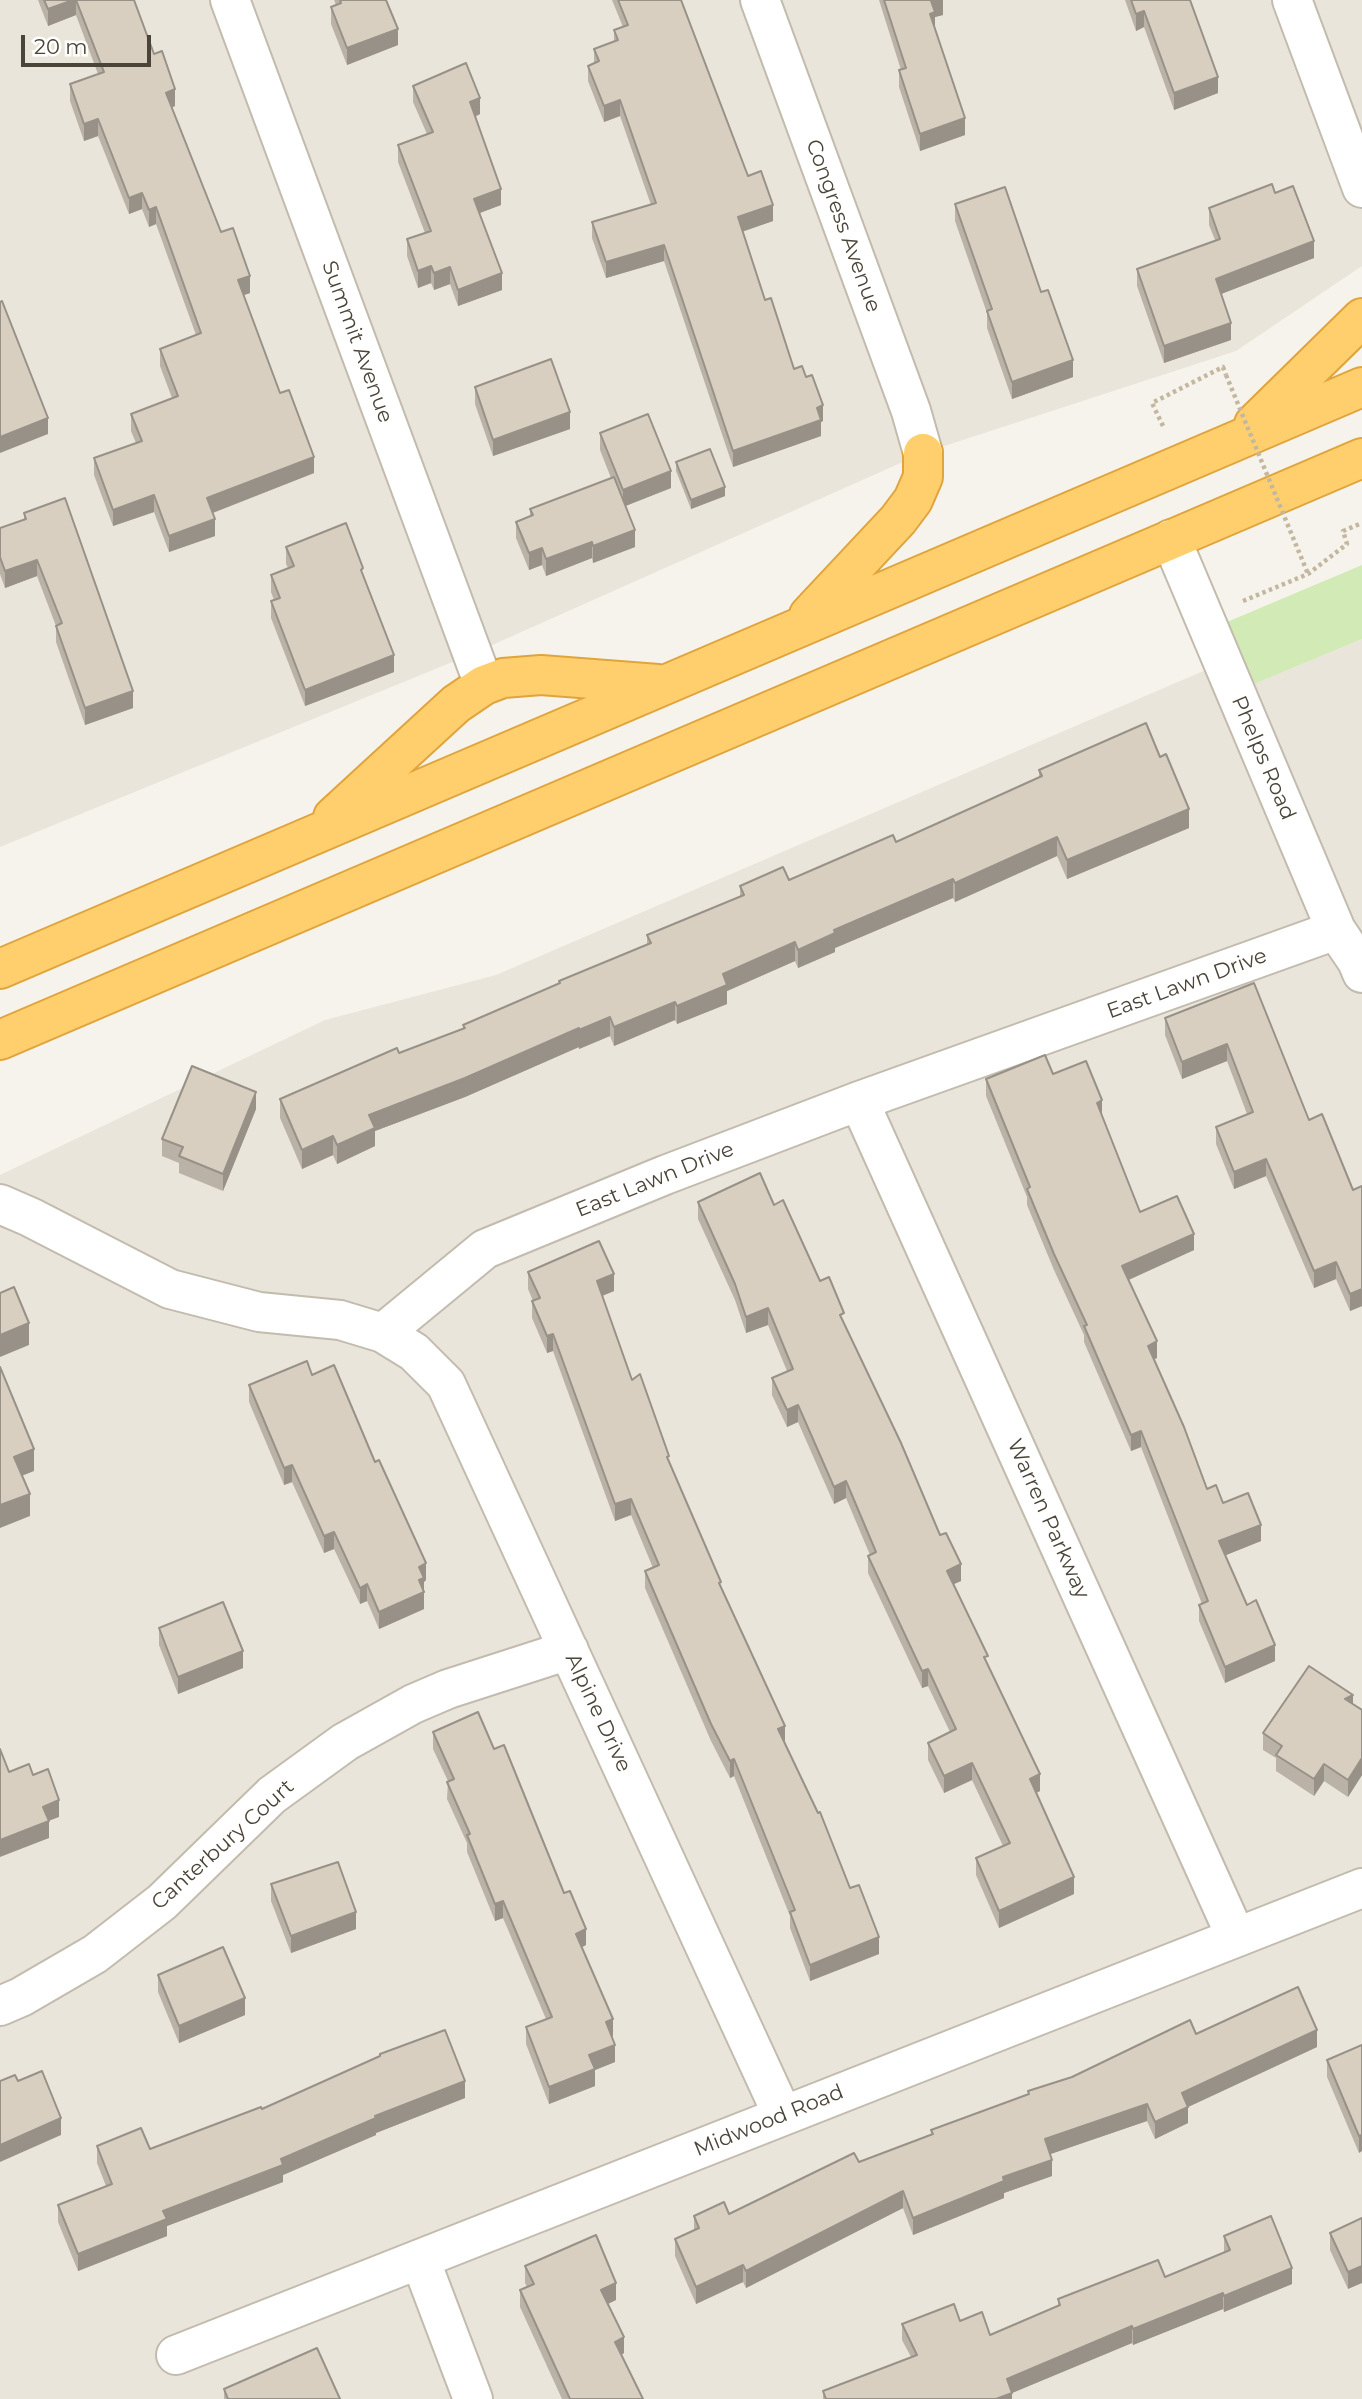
<!DOCTYPE html>
<style>
body{margin:0}
#map{position:relative;width:1362px;height:2399px;overflow:hidden;background:#f6f3ec;font-family:Montserrat,sans-serif}
canvas{display:block}
.scale{position:absolute;left:21px;top:35px;width:130px;height:32px;box-sizing:border-box;border:4px solid #4b4439;border-top:0;padding-left:9px;font-size:21px;line-height:24px;white-space:nowrap;color:#4b4439;-webkit-text-stroke:5px #fff;paint-order:stroke}
</style>
<div id="map">
<canvas width="1362" height="2399"></canvas>
<div class="scale">20 m</div>
</div>
<script>
const g = document.querySelector('canvas').getContext('2d');
g.lineJoin = 'round';
function fillPath(path, color) { g.fillStyle = color; g.fill(path, 'evenodd'); }
const toPath = rows => new Path2D(rows.map(r => 'M' + r).join(''));
function trace(path, color, width, dash) { g.strokeStyle = color; g.lineWidth = width; g.lineCap = dash ? 'butt' : 'round'; g.setLineDash(dash || []); g.stroke(path); }
function drawText(font, color, halo, rows, align = 'center') {
  g.font = font + ' Montserrat,sans-serif'; g.lineWidth = 5; g.setLineDash([]); g.textBaseline = 'middle'; g.strokeStyle = halo; g.fillStyle = color; for (const [text, x, y, turn = 0] of rows) {
    g.save(); g.translate(x, y); g.rotate((+turn || 0) * Math.PI / 180); g.textAlign = isNaN(turn) ? turn : align; if (halo) g.strokeText(text, 0, 0); g.fillText(text, 0, 0); g.restore();
  }
}
fillPath(toPath([
 [0,0,1362,0,1362,266,1236,351,923,453,472,654,0,847],
 [1362,639,1362,2399,0,2399,0,1175,325,1020,496,975,1222,663,1235,692]
]), '#eae5da');
fillPath(toPath([
 [1362,565,1362,639,1235,692,1208,630]
]), '#d2eab5');
const minor = toPath([
 [230,0,484,685],
 [760,0,911,411,923,453],
 [1292,0,1362,188],
 [1171,539,1336,930,1357,961,1362,973],
 [859,1101,1236,1937],
 [0,1204,30,1217,170,1289,259,1312,340,1320,383,1333,485,1249,665,1175,859,1101,1336,930],
 [383,1333,414,1352,446,1384,783,2116],
 [0,2006,21,1997,95,1954,162,1902,272,1795,345,1742,413,1704,448,1689,569,1650],
 [420,2259,473,2399],
 [176,2355,1362,1888]
]);
const highway = toPath([
 [1254,424,1362,318],
 [809,615,898,520,913,500,923,477,923,453],
 [333,817,456,704,484,685,503,678,541,675,658,684],
 [0,969,1362,387],
 [0,1040,1362,458]
]);
trace(minor, '#c2bbae', 42);
trace(highway, '#e0a43c', 42);
trace(toPath([
 [1163,426,1152,403,1223,367,1226,375],
 [1243,601,1308,574,1347,544,1343,531,1362,523]
]), '#c4b79f', 4.5, [3.5, 3.5]);
trace(minor, '#fff', 38);
trace(highway, '#ffcf6e', 38);
trace(toPath([
 [1226,375,1308,574]
]), '#c4b79f', 4.5, [3.5, 3.5]);
fillPath(toPath([
 [38,0,134,0,154,54,175,106,172,107,221,232,250,293,244,295,280,393,314,473,213,513,215,536,169,552,154,512,113,526,94,475,94,458,136,443,131,431,131,414,172,398,160,366,160,349,196,335,156,224,149,227,142,209,129,214,98,136,84,141,70,101,70,84,98,74,76,15,48,26],
 [334,0,386,0,398,45,347,65,331,24,331,7,336,5],
 [612,0,681,0,748,176,773,221,742,232,765,300,794,369,823,421,821,422,821,436,733,467,664,261,606,278,592,238,592,222,651,205,620,116,604,122,588,81,588,66,594,63,594,49,614,41,614,30,623,27],
 [879,0,943,0,943,15,935,17,935,27,965,135,920,151,899,87,899,70,901,70],
 [1125,0,1190,0,1218,93,1174,110,1144,27,1136,31],
 [413,86,480,114,475,117,501,205,480,213,502,290,458,306,450,284,434,290,431,283,418,288,407,256,407,239,425,233,398,162,398,145,427,134,413,102],
 [955,204,1041,292,1073,377,1012,399,987,328,987,313,955,221],
 [1209,208,1314,258,1221,294,1231,340,1164,363,1137,286,1137,269,1215,240,1209,225],
 [475,387,570,429,493,456,475,404],
 [600,433,671,488,625,506,635,547,593,563,592,558,546,576,542,565,529,570,516,538,516,522,530,516,530,509,611,478,600,450],
 [676,462,725,496,691,509,676,471],
 [24,513,133,708,85,725,56,642,56,626,37,576,5,588,0,574,0,528,24,519],
 [286,547,363,577,394,672,305,706,271,618,271,601,274,600,271,592,271,575,288,568,286,564],
 [1039,770,1189,828,1067,879,1057,856,955,902,953,898,835,948,835,952,798,968,795,961,727,991,727,1004,677,1024,675,1020,614,1046,610,1036,579,1049,579,1047,465,1097,375,1131,375,1146,337,1164,333,1155,302,1169,280,1118,280,1099,463,1029,463,1025,559,984,559,981,647,944,647,935,740,896,740,886,789,880,896,842,1039,777],
 [1254,983,1309,1120,1353,1190,1362,1186,1362,1306,1350,1311,1336,1279,1314,1288,1266,1176,1234,1189,1216,1144,1216,1127,1247,1114,1227,1061,1182,1079,1165,1035,1165,1018],
 [1053,1074,1102,1117,1140,1212,1194,1250,1128,1280,1157,1358,1154,1359,1207,1489,1223,1503,1261,1541,1225,1555,1247,1605,1275,1661,1225,1683,1199,1621,1199,1605,1202,1604,1141,1447,1131,1451,1084,1342,1084,1335,1054,1270,1027,1205,1027,1197,986,1096,986,1079],
 [256,1109,223,1191,179,1173,179,1163,162,1156,162,1139],
 [698,1202,774,1205,844,1323,961,1581,954,1584,1040,1791,1036,1793,1074,1894,999,1928,976,1875,976,1858,1003,1846,972,1780,944,1793,928,1760,928,1743,950,1732,928,1686,922,1688,868,1573,868,1556,870,1555,846,1498,834,1504,798,1422,787,1427,772,1395,772,1378,787,1371,768,1325,746,1333,735,1300,698,1219],
 [528,1272,614,1291,602,1296,632,1380,669,1462,785,1743,879,1954,810,1981,790,1928,790,1916,734,1776,730,1778,711,1741,645,1588,645,1571,653,1568,631,1515,615,1521,553,1351,547,1353,532,1318,532,1301,533,1301,528,1289],
 [312,1375,426,1580,424,1582,424,1609,379,1629,367,1601,360,1604,334,1549,324,1553,292,1482,284,1485,249,1402,249,1385],
 [159,1628,243,1668,178,1694,159,1645],
 [1353,1704,1362,1710,1362,1775,1348,1797,1324,1781,1314,1796,1276,1771,1276,1758,1263,1750,1263,1733],
 [433,1732,586,1945,582,1947,613,2036,611,2037,615,2062,595,2070,595,2086,549,2104,526,2044,526,2027,546,2019,503,1918,495,1921,467,1852,467,1843,447,1799,448,1781,433,1749],
 [271,1884,356,1929,291,1953,271,1901],
 [158,1975,245,2015,179,2043,158,1992],
 [1196,2034,1317,2047,1188,2107,1188,2123,1155,2139,1147,2121,1050,2154,1052,2176,1004,2193,1004,2198,913,2235,903,2208,746,2288,743,2282,696,2304,675,2256,675,2239,694,2230,694,2216,729,2214,859,2162,931,2135,931,2130,1028,2094,1028,2091,1072,2077],
 [1362,2045,1359,2153,1327,2077,1327,2060],
 [380,2054,465,2098,376,2133,376,2135,283,2175,283,2182,167,2226,167,2236,78,2271,58,2222,58,2205,106,2186,97,2163,97,2146,150,2149,262,2109,380,2057],
 [1362,2218,1348,2289,1330,2250,1330,2233],
 [1224,2236,1292,2284,1224,2312,1223,2309,1133,2345,1132,2343,1012,2393,1012,2399,823,2399,823,2391,911,2357,902,2340,902,2324,960,2321,990,2335,1058,2306,1058,2299,1165,2277,1224,2252],
 [525,2266,616,2300,608,2304,624,2353,621,2355,643,2399,562,2399,520,2307,520,2290,527,2287,525,2283],
 [224,2389,340,2399,224,2399]
]), '#bab2a6');
fillPath(toPath([
 [73,0,76,0,76,15,48,26,48,9],
 [935,0,943,0,943,15,935,17,935,29,930,30,931,1],
 [1144,11,1144,27,1136,31,1136,14],
 [398,29,398,45,347,65,347,48],
 [1218,77,1218,93,1174,110,1174,93],
 [175,89,175,106,166,110,166,93],
 [480,98,480,114,470,119,470,102],
 [620,100,620,116,604,122,604,106],
 [965,118,965,135,920,151,920,134],
 [98,119,98,136,84,141,84,124],
 [501,189,501,205,474,215,474,199],
 [142,193,142,209,129,214,129,198],
 [773,205,773,221,738,233,738,217],
 [156,207,156,224,149,227,149,210],
 [1314,241,1314,258,1216,296,1216,279],
 [664,245,664,261,606,278,606,262],
 [431,266,431,283,418,288,418,271],
 [450,267,450,284,434,290,434,273],
 [502,273,502,290,458,306,458,290],
 [250,276,250,293,238,297,238,280],
 [1231,323,1231,340,1164,363,1164,346],
 [1073,360,1073,377,1012,399,1012,382],
 [823,405,823,421,821,422,821,436,733,467,733,451],
 [570,412,570,429,493,456,493,440],
 [48,418,48,434,0,453,0,437],
 [314,457,314,473,207,515,207,498],
 [671,471,671,488,623,507,623,490],
 [725,487,725,496,691,509,691,500],
 [154,495,154,512,113,526,113,510],
 [215,519,215,536,169,552,169,536],
 [635,530,635,547,593,563,593,546],
 [592,542,592,558,546,576,546,559],
 [542,548,542,565,529,570,529,553],
 [37,560,37,576,5,588,5,571],
 [394,655,394,672,305,706,305,690],
 [133,691,133,708,85,725,85,708],
 [1189,809,1189,828,1067,879,1067,860],
 [1057,837,1057,856,955,902,955,883],
 [953,879,953,898,835,948,835,952,798,968,798,950,834,930],
 [795,942,795,961,727,991,727,1004,677,1024,677,1006,723,974],
 [675,1002,675,1020,614,1046,614,1027],
 [610,1017,610,1036,579,1049,579,1030],
 [579,1028,579,1047,465,1097,375,1131,375,1146,337,1164,337,1145,369,1115],
 [1227,1044,1227,1061,1182,1079,1182,1062],
 [256,1092,256,1109,223,1191,223,1174],
 [1102,1100,1102,1117,1097,1103],
 [333,1136,333,1155,302,1169,302,1150],
 [1266,1159,1266,1176,1234,1189,1234,1172],
 [1194,1234,1194,1250,1122,1283,1122,1266],
 [1336,1262,1336,1279,1314,1288,1314,1271],
 [614,1274,614,1291,597,1298,597,1281],
 [1362,1289,1362,1306,1350,1311,1350,1294],
 [768,1308,768,1325,746,1333,746,1317],
 [29,1323,29,1345,0,1357,0,1335],
 [553,1334,553,1351,547,1353,547,1336],
 [1157,1341,1157,1358,1148,1362,1148,1346],
 [798,1405,798,1422,787,1427,787,1410],
 [1141,1431,1141,1447,1131,1451,1131,1435],
 [34,1449,34,1471,14,1479,14,1457],
 [292,1465,292,1482,284,1485,284,1468],
 [846,1481,846,1498,834,1504,834,1487],
 [30,1494,30,1516,0,1528,0,1505],
 [631,1499,631,1515,615,1521,615,1504],
 [1261,1525,1261,1541,1219,1558,1219,1541],
 [334,1532,334,1549,324,1553,324,1536],
 [426,1563,426,1580,424,1582,424,1609,379,1629,379,1612,419,1567],
 [961,1564,961,1581,947,1587,947,1571],
 [367,1584,367,1601,360,1604,360,1588],
 [1275,1645,1275,1661,1225,1683,1225,1667],
 [243,1651,243,1668,178,1694,178,1677],
 [928,1669,928,1686,922,1688,922,1671],
 [1353,1695,1353,1712,1345,1699],
 [785,1726,785,1743,778,1729],
 [1362,1758,1362,1775,1348,1797,1348,1780],
 [734,1759,734,1776,730,1778,730,1761],
 [972,1763,972,1780,944,1793,944,1776],
 [1324,1764,1324,1781,1314,1796,1314,1779],
 [1040,1774,1040,1791,1030,1796,1030,1779],
 [59,1800,59,1817,43,1823,43,1807],
 [49,1821,49,1838,0,1857,0,1840],
 [1074,1877,1074,1894,999,1928,999,1911],
 [503,1901,503,1918,495,1921,495,1904],
 [356,1912,356,1929,291,1953,291,1936],
 [586,1929,586,1945,576,1950,576,1934],
 [879,1937,879,1954,810,1981,810,1965],
 [245,1998,245,2015,179,2043,179,2026],
 [613,2019,613,2036,606,2039,606,2022],
 [1317,2030,1317,2047,1188,2107,1188,2123,1155,2139,1155,2122,1182,2093],
 [615,2045,615,2062,595,2070,595,2086,549,2104,549,2087,589,2055],
 [465,2081,465,2098,376,2133,376,2135,283,2175,283,2182,167,2226,167,2236,78,2271,78,2254,163,2211,281,2159,375,2116],
 [1147,2104,1147,2121,1045,2156,1045,2139],
 [61,2118,61,2135,0,2162,0,2145],
 [1362,2135,1362,2151,1359,2153,1359,2136],
 [1052,2160,1052,2176,1004,2193,1004,2198,913,2235,913,2218,1003,2177],
 [903,2191,903,2208,746,2288,746,2271],
 [743,2265,743,2282,696,2304,696,2287],
 [1362,2266,1362,2283,1348,2289,1348,2272],
 [1292,2268,1292,2284,1224,2312,1224,2296],
 [616,2283,616,2300,601,2307,601,2290],
 [1223,2293,1223,2309,1133,2345,1133,2329],
 [1132,2326,1132,2343,1012,2393,1012,2399,996,2399,1007,2379],
 [624,2337,624,2353,615,2359,615,2342]
]), '#979187');
const building = toPath([
 [44,0,73,0,48,9,44,0],
 [76,0,134,0,154,54,162,51,175,89,166,93,221,232,233,228,250,276,238,280,280,393,289,390,314,457,207,498,215,519,169,536,154,495,113,510,94,458,142,441,131,414,178,396,160,349,201,333,156,207,149,210,142,193,129,198,98,119,84,124,70,84,104,72,76,0],
 [340,0,386,0,398,29,347,48,331,7,341,3,340,0],
 [618,0,681,0,748,176,761,171,773,205,738,217,765,300,771,298,794,369,802,366,806,377,812,375,823,405,817,408,821,420,733,451,664,245,606,262,592,222,656,203,620,100,604,106,588,66,599,61,594,49,618,40,614,30,628,25,618,0],
 [884,0,935,0,931,1,935,12,930,14,965,118,920,134,899,70,906,68,884,0],
 [1131,0,1190,0,1218,77,1174,93,1144,11,1136,14,1131,0],
 [466,63,480,98,470,102,501,189,474,199,502,273,458,290,450,267,434,273,431,266,418,271,407,239,431,231,398,145,433,132,413,86,466,63],
 [1272,184,1275,193,1293,186,1314,241,1216,279,1231,323,1164,346,1137,269,1220,239,1209,208,1272,184],
 [1005,187,1041,292,1048,290,1073,360,1012,382,987,311,992,309,955,204,1005,187],
 [2,301,48,418,0,437,0,302,2,301],
 [551,359,570,412,493,440,475,387,551,359],
 [648,414,671,471,623,490,600,433,648,414],
 [710,449,725,487,691,500,676,462,710,449],
 [614,477,635,530,593,546,592,542,546,559,542,548,529,553,516,522,533,515,530,509,614,477],
 [65,498,133,691,85,708,56,626,62,623,37,560,5,571,0,557,0,528,26,519,24,513,65,498],
 [346,523,363,568,361,570,394,655,305,690,271,601,280,598,271,575,294,566,286,547,346,523],
 [1146,723,1160,757,1166,754,1189,809,1067,860,1057,837,955,883,953,879,834,930,835,933,798,950,795,942,723,974,727,985,677,1006,675,1002,614,1027,610,1017,579,1030,579,1028,465,1078,369,1115,375,1128,337,1145,333,1136,302,1150,280,1099,397,1048,399,1053,465,1028,463,1025,560,983,559,981,651,943,647,935,744,895,740,886,783,867,789,880,893,835,896,842,1042,776,1039,770,1146,723],
 [1254,983,1309,1120,1322,1114,1353,1190,1362,1186,1362,1289,1350,1294,1336,1262,1314,1271,1266,1159,1234,1172,1216,1127,1253,1112,1227,1044,1182,1062,1165,1018,1254,983],
 [1045,1055,1053,1074,1086,1061,1102,1100,1097,1103,1140,1212,1177,1196,1194,1234,1122,1266,1157,1341,1148,1346,1184,1427,1207,1489,1216,1485,1223,1503,1248,1493,1261,1525,1219,1541,1247,1605,1256,1600,1275,1645,1225,1667,1199,1605,1208,1601,1141,1431,1131,1435,1084,1326,1087,1325,1054,1254,1027,1189,1030,1187,986,1079,1045,1055],
 [192,1066,256,1092,223,1174,179,1156,183,1147,162,1139,192,1066],
 [760,1173,774,1205,783,1200,820,1281,829,1277,844,1313,840,1315,901,1443,940,1535,946,1533,961,1564,947,1571,988,1656,984,1657,1040,1774,1030,1779,1074,1877,999,1911,976,1858,1010,1843,972,1763,944,1776,928,1743,956,1729,928,1669,922,1671,868,1556,876,1552,846,1481,834,1487,798,1405,787,1410,772,1378,793,1369,768,1308,746,1317,735,1284,698,1202,760,1173],
 [599,1241,614,1274,597,1281,632,1380,640,1374,669,1456,667,1457,721,1582,719,1583,785,1726,778,1729,818,1813,820,1812,850,1888,859,1885,879,1937,810,1965,790,1912,795,1910,734,1759,730,1761,711,1724,645,1571,659,1565,631,1499,615,1504,553,1334,547,1336,532,1301,540,1298,528,1272,599,1241],
 [14,1287,29,1323,0,1335,0,1293,14,1287],
 [307,1361,312,1375,334,1365,375,1462,379,1460,426,1563,419,1567,424,1578,419,1580,424,1592,379,1612,367,1584,360,1588,334,1532,324,1536,292,1465,284,1468,249,1385,307,1361],
 [0,1367,34,1449,14,1457,30,1494,0,1505,0,1367],
 [223,1602,243,1651,178,1677,159,1628,223,1602],
 [1309,1666,1353,1695,1345,1699,1362,1710,1362,1758,1348,1780,1324,1764,1314,1779,1276,1755,1282,1746,1263,1733,1309,1666],
 [478,1712,494,1749,504,1745,564,1893,570,1891,586,1929,576,1934,613,2019,606,2022,615,2045,589,2055,595,2069,549,2087,526,2027,552,2017,503,1901,495,1904,467,1835,470,1834,447,1782,454,1779,433,1732,478,1712],
 [0,1749,9,1772,29,1764,33,1775,48,1769,59,1800,43,1807,49,1821,0,1840,0,1749],
 [338,1862,356,1912,291,1936,271,1884,338,1862],
 [223,1947,245,1998,179,2026,158,1975,223,1947],
 [1298,1987,1317,2030,1182,2093,1188,2107,1155,2122,1147,2104,1045,2139,1052,2160,1003,2177,1004,2181,913,2218,903,2191,746,2271,743,2265,696,2287,675,2239,699,2228,694,2216,724,2202,729,2214,854,2153,859,2162,933,2134,931,2130,1029,2094,1028,2091,1072,2077,1190,2020,1196,2034,1298,1987],
 [445,2030,465,2081,375,2116,376,2118,281,2159,283,2165,163,2211,167,2219,78,2254,58,2205,112,2184,97,2146,141,2128,150,2149,261,2107,262,2109,380,2056,380,2054,445,2030],
 [1362,2045,1362,2135,1359,2136,1327,2060,1362,2045],
 [42,2071,61,2118,0,2145,0,2081,15,2075,18,2081,42,2071],
 [1271,2216,1292,2268,1224,2296,1223,2293,1133,2329,1132,2326,1007,2379,1012,2393,996,2399,826,2399,823,2391,917,2355,902,2324,954,2304,960,2321,982,2312,990,2335,1060,2305,1058,2299,1158,2260,1165,2277,1230,2250,1224,2236,1271,2216],
 [1362,2218,1362,2266,1348,2272,1330,2233,1362,2218],
 [596,2235,616,2283,601,2290,624,2337,615,2342,643,2399,570,2399,520,2290,534,2284,525,2266,596,2235],
 [317,2348,340,2399,228,2399,224,2389,317,2348]
]);
fillPath(building, '#d8cfc1');
trace(building, '#979187', 2);
drawText('21px', '#4b4439', '#fff', [
 ["Congress Avenue",843,226,70],
 ["Summit Avenue",357,342,70],
 ["Phelps Road",1263,758,67],
 ["East Lawn Drive",1187,984,-20],
 ["East Lawn Drive",655,1180,-22],
 ["Warren Parkway",1048,1519,66],
 ["Alpine Drive",598,1713,65],
 ["Canterbury Court",223,1845,-42],
 ["Midwood Road",769,2121,-22]
]);
</script>
